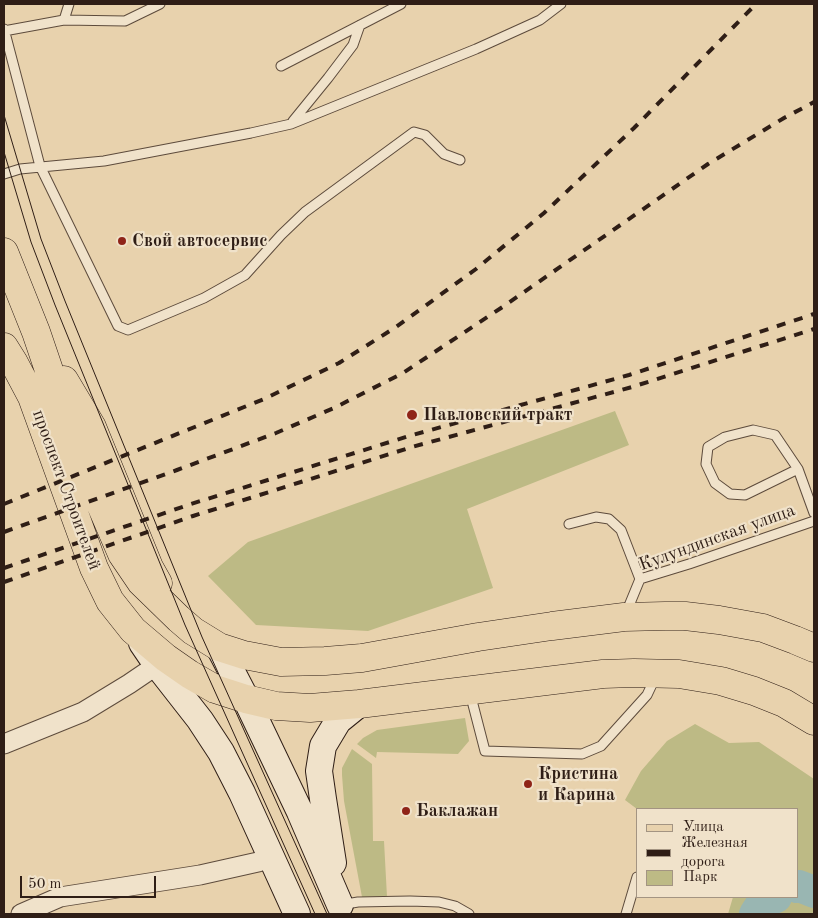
<!DOCTYPE html>
<meta charset="utf-8">
<style>
body{margin:0}
#map{position:relative;width:818px;height:918px;overflow:hidden;background:#e8d2ad;font-family:"Old Standard TT",serif}
canvas{display:block}
.frame{position:absolute;inset:0;border:5px solid #2f1e16;pointer-events:none}
.legend{position:absolute;left:636px;top:808px;width:162px;height:90px;box-sizing:border-box;background:#f0e2ca;border:1px solid #a39482;margin:0;padding:6px 9px;list-style:none;font-size:15px;color:#2f1e16}
.legend li{display:flex;align-items:center;gap:10px;height:25px}
.legend b{width:25px;border:1px solid #a39482}
.scale{position:absolute;left:20px;top:876px;width:136px;height:22px;box-sizing:border-box;border:2px solid #2f1e16;border-top:0;padding-left:6px;font-size:15px;line-height:18px;white-space:nowrap;color:#2f1e16;-webkit-text-stroke:4px #f0e2ca;paint-order:stroke}
</style>
<div id="map">
<canvas width="818" height="918"></canvas>
<div class="frame"></div>
<ul class="legend">
<li><b style="height:6px;background:#e8d2ad"></b>Улица</li>
<li><b style="height:6px;background:#2f1e16"></b>Железная дорога</li>
<li><b style="height:14px;background:#bdba85"></b>Парк</li>
</ul>
<div class="scale">50 m</div>
</div>
<script>
const g = document.querySelector('canvas').getContext('2d');
g.lineJoin = 'round';
function fillPath(path, color) { g.fillStyle = color; g.fill(path, 'evenodd'); }
const toPath = rows => new Path2D(rows.map(r => 'M' + r).join(''));
function trace(path, color, width, dash) { g.strokeStyle = color; g.lineWidth = width; g.lineCap = dash ? 'butt' : 'round'; g.setLineDash(dash || []); g.stroke(path); }
function drawText(font, color, halo, rows, align = 'center') {
  g.font = font + ' "Old Standard TT",serif'; g.lineWidth = 4.5; g.setLineDash([]); g.textBaseline = 'middle'; g.strokeStyle = halo; g.fillStyle = color; for (const [text, x, y, turn = 0] of rows) {
    g.save(); g.translate(x, y); g.rotate((+turn || 0) * Math.PI / 180); g.textAlign = isNaN(turn) ? turn : align; if (halo) g.strokeText(text, 0, 0); g.fillText(text, 0, 0); g.restore();
  }
}
fillPath(toPath([
 [615,411,629,445,467,509,493,588,368,631,256,625,208,576,248,542],
 [465,718,469,741,458,754,377,752,376,758,357,744,363,738,377,730],
 [695,724,729,743,759,742,814,779,814,914,728,914,733,897,797,897,797,809,637,809,625,800,641,771,667,741],
 [352,749,372,764,373,841,384,841,387,897,362,897,344,801,342,775,342,768]
]), '#bdba85');
trace(toPath([
 [797,887,799,886,814,892],
 [755,914,762,903,776,897]
]), '#99b6b2', 32);
const service = toPath([
 [64,20,69,4],
 [4,29,40,166,118,326,128,330,204,298,245,275,281,235,305,212,414,132,425,135,444,154,460,160],
 [4,31,64,20,125,21,160,4],
 [281,66,401,4],
 [293,121,328,78,353,45,360,25],
 [4,174,20,169,104,161,251,133,291,124,476,49,540,20,561,4],
 [798,469,745,495,730,494,715,483,706,464,708,447,725,437,753,430,775,435,798,469,814,513],
 [569,524,596,517,609,519,621,530,640,579],
 [626,613,640,579,689,564,814,521],
 [470,693,485,751,582,754,601,746,647,695,656,676],
 [340,905,358,902,410,901,439,902,455,906,469,914],
 [626,914,637,877]
]);
const minor = toPath([
 [4,744,83,712,129,684,157,665],
 [21,914,60,897,200,875,258,862,271,856]
]);
const secondary = toPath([
 [142,643,157,665,200,720,221,752,242,793,297,914],
 [219,647,246,699,300,812,340,905],
 [333,863,323,799,319,771,323,746,338,721,359,704]
]);
const primary = toPath([
 [4,252,36,332,72,438,122,554,141,582,179,619,193,631,219,647,244,655,281,662,325,661,362,658,478,637,552,626,624,617,665,616,685,616,719,620,763,628,795,640,814,648],
 [4,347,14,363,32,397,94,568,110,601,133,630,166,658,189,674,215,689,246,699,276,706,310,708,359,704,603,674,634,673,679,674,721,681,754,691,784,703,814,721],
 [64,380,92,427,149,567,158,583]
]);
trace(service, '#5d4b3c', 11);
trace(minor, '#5d4b3c', 21);
trace(secondary, '#2f1e16', 28);
trace(primary, '#2f1e16', 29);
trace(service, '#f0e2ca', 9);
trace(minor, '#f0e2ca', 19);
trace(secondary, '#f0e2ca', 26);
trace(primary, '#e8d2ad', 28);
trace(toPath([
 [4,115,41,239,65,301,202,637,327,914],
 [4,152,31,242,55,305,185,625,315,914]
]), '#2f1e16', 1);
trace(toPath([
 [4,504,264,399,339,363,396,327,476,269,544,213,634,128,756,4],
 [4,532,177,470,276,433,334,408,403,373,504,306,708,164,784,118,814,102],
 [4,568,191,504,409,436,629,375,814,314],
 [4,582,193,516,412,447,632,387,814,329]
]), '#2f1e16', 4, [9, 9]);
for (const [x, y, r, color] of [
 [122,241,5,"#8f2418"],
 [412,415,6,"#8f2418"],
 [528,784,5,"#8f2418"],
 [406,811,5,"#8f2418"]
]) { const dot = new Path2D(); dot.arc(x, y, r, 0, 2 * Math.PI); g.fillStyle = color; g.fill(dot); trace(dot, '#f0e2ca', 2); }
drawText('bold 18px', '#2f1e16', '#f0e2ca', [
 ["Свой автосервис",132,241],
 ["Павловский тракт",423,415],
 ["Кристина",538,774],
 ["и Карина",538,795],
 ["Баклажан",416,811]
], 'left');
drawText('18px', '#2f1e16', '#f0e2ca', [
 ["проспект Строителей",66,490,70],
 ["Кулундинская улица",717,538,-20]
]);
</script>
